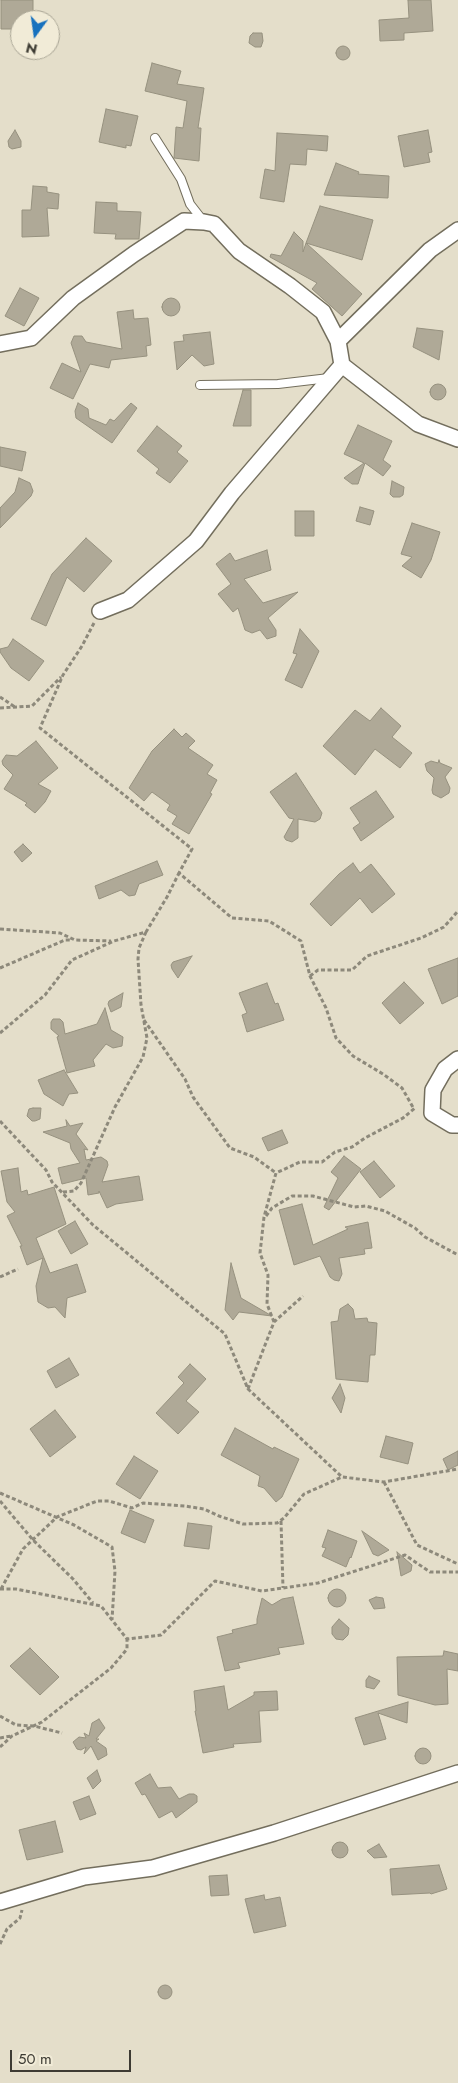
<!DOCTYPE html>
<style>
body{margin:0}
#map{position:relative;width:458px;height:2083px;overflow:hidden;background:#e4deca;font-family:Jost,sans-serif}
canvas{display:block}
.north{position:absolute;left:10px;top:10px;width:50px;height:50px;box-sizing:border-box;background:#f1ebd7;border:1px solid #a9a595;border-radius:50%;rotate:194deg;font-size:14px;font-weight:700;line-height:20px;text-align:center;color:#3d3b33}
.north::after{content:'';display:block;margin:auto;width:18px;height:22px;background:#1771be;clip-path:polygon(50% 0,100% 100%,50% 72%,0 100%)}
.scale{position:absolute;left:10px;top:2050px;width:121px;height:22px;box-sizing:border-box;border:2px solid #3d3b33;border-top:0;padding-left:6px;font-size:15px;line-height:18px;white-space:nowrap;color:#3d3b33;-webkit-text-stroke:4px #f1ebd7;paint-order:stroke}
</style>
<div id="map">
<canvas width="458" height="2083"></canvas>
<div class="north">N</div>
<div class="scale">50 m</div>
</div>
<script>
const g = document.querySelector('canvas').getContext('2d');
g.lineJoin = 'round';
function fillPath(path, color) { g.fillStyle = color; g.fill(path, 'evenodd'); }
const toPath = rows => new Path2D(rows.map(r => 'M' + r).join(''));
function trace(path, color, width, dash) { g.strokeStyle = color; g.lineWidth = width; g.lineCap = dash ? 'butt' : 'round'; g.setLineDash(dash || []); g.stroke(path); }
const building = toPath([
 [1,0,33,0,33,20,20,20,20,29,1,29,1,0],
 [408,0,431,0,433,31,404,33,404,40,380,41,379,20,409,18,408,0],
 [253,33,262,33,263,41,261,47,255,47,249,43,250,36,253,33],
 '336 53a7 7 0 1 1 14 0a7 7 0 1 1-14 0Z',
 [152,63,181,71,177,84,204,88,198,128,201,128,199,161,174,158,176,127,183,128,187,101,145,91,152,63],
 [106,109,138,116,131,146,126,145,126,148,99,142,106,109],
 [15,130,21,141,21,147,12,149,9,147,8,141,15,130],
 [428,130,432,152,428,153,430,162,404,167,398,136,428,130],
 [277,133,328,136,327,151,307,149,306,165,290,164,284,202,260,198,265,169,275,171,277,133],
 [336,163,359,172,358,174,389,176,388,198,324,195,336,163],
 [33,186,47,187,47,192,59,194,58,209,47,208,49,236,22,237,22,210,31,210,33,186],
 [96,202,117,203,117,211,141,212,139,239,115,239,116,234,94,233,96,202],
 [320,206,373,220,362,260,306,243,320,206],
 [294,232,303,241,303,252,306,243,362,294,342,316,312,289,317,283,270,257,271,254,281,256,294,232],
 [20,288,39,298,24,326,5,316,20,288],
 '162 307a9 9 0 1 1 18 0a9 9 0 1 1-18 0Z',
 [133,310,134,319,148,318,151,345,146,346,147,356,111,360,109,368,90,364,73,399,50,388,62,363,81,372,71,343,74,336,82,336,86,342,122,349,117,312,133,310],
 [417,328,443,331,439,360,413,347,417,328],
 [210,332,214,364,204,366,192,355,177,370,174,342,184,341,183,335,210,332],
 '430 392a8 8 0 1 1 16 0a8 8 0 1 1-16 0Z',
 [243,390,251,390,251,426,233,426,243,390],
 [78,403,88,409,89,418,106,425,110,419,114,421,131,403,137,408,112,443,76,418,75,411,78,403],
 [358,425,392,441,383,460,391,466,383,476,365,463,358,484,352,484,344,478,364,463,344,454,358,425],
 [157,426,182,446,177,452,188,461,170,483,156,473,159,469,137,451,157,426],
 [0,447,26,452,22,471,0,466,0,447],
 [19,478,30,483,33,491,31,496,0,528,0,508,15,492,19,478],
 [392,481,404,487,403,495,400,497,393,497,390,494,392,481],
 [360,507,374,511,370,525,356,521,360,507],
 [295,511,314,511,314,536,295,536,295,511],
 [412,523,440,532,431,560,421,578,402,566,412,557,401,554,412,523],
 [86,538,112,561,84,592,67,577,46,626,31,619,52,574,86,538],
 [267,550,271,570,244,579,263,603,298,592,268,618,276,630,276,636,267,639,260,630,252,633,245,630,238,608,233,612,218,594,231,584,216,564,230,553,235,561,267,550],
 [300,629,319,651,302,688,285,680,297,654,293,653,300,629],
 [13,639,44,661,29,681,11,668,0,652,0,649,8,647,13,639],
 [381,708,401,726,392,737,412,753,400,768,375,749,355,775,323,746,355,710,370,721,381,708],
 [174,729,182,737,186,733,195,741,188,748,213,765,207,774,217,780,210,793,212,794,189,834,172,824,177,816,167,810,170,805,152,792,144,801,129,788,152,751,174,729],
 [36,741,58,768,38,784,51,791,45,802,35,813,25,805,27,803,4,789,13,775,3,765,2,761,6,755,17,756,36,741],
 [439,760,440,763,452,768,445,777,450,788,449,793,441,798,433,794,432,790,434,778,427,771,425,764,431,761,438,763,439,760],
 [296,773,322,813,320,819,315,822,298,819,298,838,292,842,286,840,284,837,294,819,289,818,270,792,296,773],
 [376,791,394,817,361,841,353,828,360,823,350,808,376,791],
 [23,844,32,853,22,862,14,852,23,844],
 [157,861,163,875,139,884,135,895,129,896,121,890,99,899,95,886,157,861],
 [353,863,360,873,371,864,395,894,372,913,360,898,331,926,310,904,339,874,353,863],
 [192,956,178,978,172,969,171,965,173,962,192,956],
 [458,958,458,996,442,1004,428,969,458,958],
 [404,982,424,1003,400,1024,382,1003,404,982],
 [267,983,275,1004,278,1003,284,1020,247,1032,242,1015,247,1013,239,993,267,983],
 [123,993,121,1007,111,1012,108,1004,109,1001,123,993],
 [105,1008,111,1030,123,1037,122,1046,113,1048,106,1044,93,1060,95,1066,67,1073,57,1037,59,1036,51,1029,51,1022,53,1019,60,1019,63,1022,65,1034,97,1024,105,1008],
 [64,1070,78,1093,69,1094,63,1106,44,1094,38,1080,64,1070],
 [33,1108,41,1108,40,1119,35,1121,32,1121,27,1116,29,1109,33,1108],
 [66,1120,70,1126,83,1123,76,1134,88,1150,84,1149,86,1160,101,1157,107,1161,108,1165,102,1182,139,1176,143,1200,116,1204,107,1208,99,1191,99,1193,88,1195,86,1178,62,1184,58,1168,80,1163,71,1149,70,1143,43,1132,67,1126,66,1120],
 [282,1130,288,1143,268,1151,262,1138,282,1130],
 [344,1156,361,1169,329,1210,324,1207,338,1178,331,1172,344,1156],
 [374,1161,395,1186,380,1198,360,1172,374,1161],
 [18,1168,21,1192,27,1190,28,1195,54,1187,66,1224,36,1238,50,1273,77,1264,86,1292,67,1298,65,1318,55,1307,48,1308,38,1302,36,1286,43,1258,27,1265,20,1246,22,1246,7,1216,15,1212,7,1202,1,1171,18,1168],
 [302,1204,313,1245,348,1229,345,1227,368,1222,372,1248,364,1249,365,1254,339,1258,342,1274,339,1281,334,1280,330,1277,320,1256,294,1265,279,1210,302,1204],
 [75,1221,88,1244,71,1254,58,1231,75,1221],
 [231,1263,241,1298,272,1316,239,1312,233,1320,225,1310,231,1263],
 [348,1304,353,1309,355,1319,367,1318,368,1322,377,1323,375,1355,370,1355,368,1382,336,1379,331,1322,338,1321,340,1309,348,1304],
 [69,1358,79,1375,56,1388,47,1371,69,1358],
 [190,1364,206,1379,186,1401,199,1412,178,1434,156,1413,184,1383,178,1377,190,1364],
 [340,1384,345,1398,341,1413,332,1398,340,1384],
 [55,1410,76,1437,50,1457,30,1429,55,1410],
 [235,1428,273,1449,274,1447,299,1459,282,1497,276,1502,264,1488,258,1486,260,1476,221,1455,235,1428],
 [386,1436,413,1443,408,1464,380,1457,386,1436],
 [458,1451,458,1465,448,1470,443,1459,458,1451],
 [134,1456,158,1471,140,1499,116,1484,134,1456],
 [130,1510,154,1520,145,1543,121,1533,130,1510],
 [188,1523,212,1526,209,1549,184,1546,188,1523],
 [328,1530,357,1541,351,1558,350,1557,346,1567,322,1556,326,1548,322,1547,328,1530],
 [362,1531,389,1550,378,1556,373,1554,362,1531],
 [397,1552,412,1565,411,1571,401,1576,397,1552],
 '328 1598a9 9 0 1 1 18 0a9 9 0 1 1-18 0Z',
 [293,1597,304,1644,278,1648,280,1654,238,1663,240,1668,225,1671,217,1637,233,1633,232,1630,257,1624,257,1619,262,1598,272,1605,282,1599,293,1597],
 [376,1597,383,1598,385,1608,374,1609,369,1600,376,1597],
 [339,1619,349,1628,348,1635,343,1640,336,1639,332,1634,332,1627,339,1619],
 [30,1648,59,1677,40,1695,10,1666,30,1648],
 [444,1651,458,1654,458,1671,447,1669,448,1704,435,1705,398,1695,397,1657,443,1656,444,1651],
 [369,1676,380,1681,374,1689,366,1687,366,1680,369,1676],
 [224,1686,228,1710,254,1695,254,1692,277,1691,278,1710,259,1711,261,1742,233,1744,234,1747,203,1753,195,1711,196,1711,194,1691,224,1686],
 [408,1702,407,1723,378,1713,386,1739,364,1745,355,1718,408,1702],
 [99,1719,105,1728,96,1739,99,1739,96,1741,106,1748,107,1755,98,1760,91,1746,84,1754,86,1747,81,1750,77,1749,73,1742,79,1737,86,1738,84,1733,89,1736,92,1723,99,1719],
 '415 1756a8 8 0 1 1 16 0a8 8 0 1 1-16 0Z',
 [97,1770,101,1781,93,1789,87,1778,97,1770],
 [150,1774,158,1788,171,1787,179,1799,189,1794,194,1794,197,1796,197,1802,176,1818,172,1811,159,1818,145,1794,142,1795,135,1783,150,1774],
 [89,1796,96,1814,80,1820,73,1802,89,1796],
 [55,1821,63,1852,27,1860,19,1830,55,1821],
 '332 1850a8 8 0 1 1 16 0a8 8 0 1 1-16 0Z',
 [379,1844,387,1857,374,1858,367,1851,379,1844],
 [439,1865,447,1889,431,1894,430,1893,392,1895,390,1869,439,1865],
 [227,1875,229,1895,211,1896,209,1876,227,1875],
 [264,1895,265,1900,280,1897,286,1926,254,1933,245,1899,264,1895],
 '158 1992a7 7 0 1 1 14 0a7 7 0 1 1-14 0Z'
]);
fillPath(building, '#afa997');
trace(building, '#96917f', 1);
const service = toPath([
 [155,138,181,179,190,204,204,222],
 [200,385,278,384,329,378]
]);
const minor = toPath([
 [338,341,430,250,458,230],
 [0,344,31,338,73,298,134,254,184,221,204,222,214,224,239,251,290,286,323,312,338,341,342,365,418,424,458,439],
 [100,611,128,600,196,541,232,493,342,365],
 [458,1059,445,1069,433,1090,432,1113,452,1125,458,1125],
 [0,1902,84,1877,153,1868,274,1833,458,1773]
]);
trace(service, '#736e5d', 10);
trace(minor, '#736e5d', 18);
trace(toPath([
 [94,623,82,646,63,675,40,728,192,849,179,873,232,918,269,921,301,941,310,976,326,1008,336,1038,353,1056,383,1074,402,1088,414,1109],
 [0,697,15,707],
 [0,708,32,706,61,677],
 [0,929,60,933,75,940,111,941],
 [0,968,65,940,71,940],
 [310,976,318,970,352,970,367,956,421,938,444,927,458,911],
 [144,1020,185,1079,193,1097,230,1148,254,1157,276,1173],
 [0,1033,45,995,72,960,114,941,146,932,167,897,179,873],
 [0,1121,46,1170,52,1182,93,1225,225,1334,248,1389,342,1477,384,1482,458,1469],
 [63,1192,74,1191,81,1183,115,1107,143,1057,147,1038,141,1005,138,959,139,948,146,932],
 [266,1216,272,1208,292,1196,313,1196,354,1207,366,1206,385,1211,415,1228,425,1237,458,1255],
 [0,1277,18,1269],
 [274,1322,267,1304,268,1275,260,1253,264,1217,276,1173,300,1162,322,1162,335,1152,352,1147,365,1138,403,1118,415,1108],
 [248,1389,274,1322,303,1296],
 [384,1482,417,1545,458,1564],
 [0,1493,74,1525,112,1547,115,1571,112,1620],
 [0,1501,33,1540,73,1579,93,1603],
 [281,1521,283,1588],
 [0,1589,16,1589,101,1606,127,1639,161,1635,215,1581,262,1591,318,1583,405,1555,430,1572,458,1572],
 [1,1589,23,1549,57,1517,97,1501,109,1501,132,1508,143,1503,185,1506,204,1509,219,1516,243,1524,277,1523,284,1518,304,1494,342,1477],
 [0,1716,16,1725,34,1726,62,1733],
 [0,1738,11,1736],
 [0,1747,12,1736,42,1722,111,1668,127,1649,127,1639],
 [0,1944,7,1929,20,1918,22,1910]
]), '#8d897b', 3, [4, 2.5]);
trace(service, '#fff', 8);
trace(minor, '#fff', 15);
</script>
